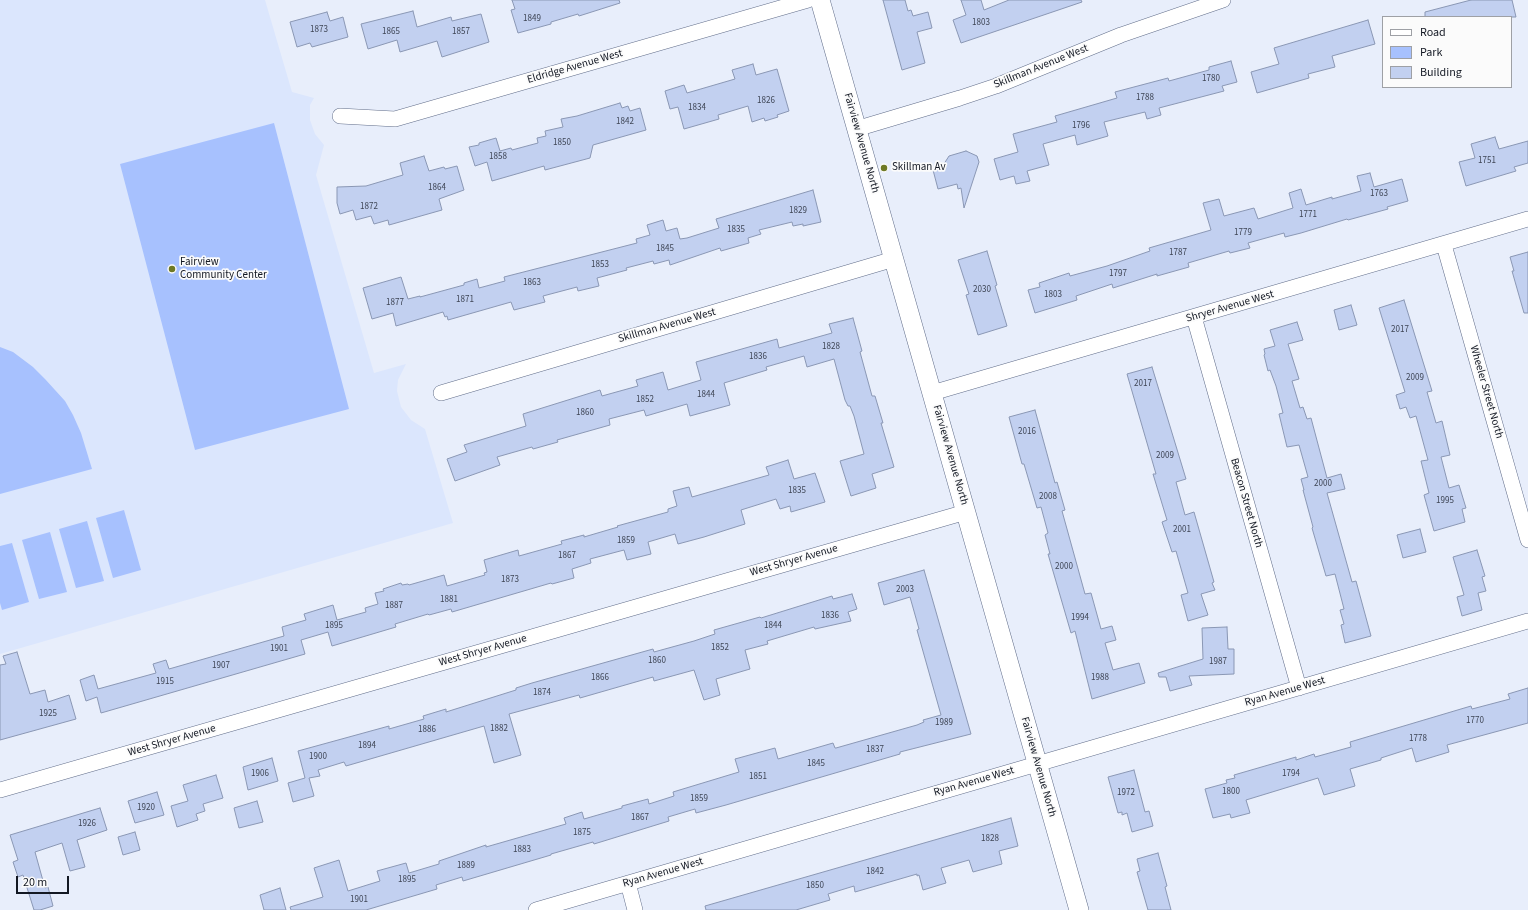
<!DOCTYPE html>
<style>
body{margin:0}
#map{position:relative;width:1528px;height:910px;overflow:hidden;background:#e8eefb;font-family:"Source Sans 3",sans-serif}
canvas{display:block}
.legend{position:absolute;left:1382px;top:16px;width:130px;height:72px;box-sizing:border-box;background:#fbfbfb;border:1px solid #9ea0a5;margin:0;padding:5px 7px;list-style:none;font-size:12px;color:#131823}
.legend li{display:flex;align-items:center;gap:8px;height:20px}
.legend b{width:20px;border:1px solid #9ea0a5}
.scale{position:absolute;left:16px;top:876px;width:53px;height:18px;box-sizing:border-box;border:2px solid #131823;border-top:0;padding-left:5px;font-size:12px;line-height:14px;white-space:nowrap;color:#131823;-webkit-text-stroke:3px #fbfbfb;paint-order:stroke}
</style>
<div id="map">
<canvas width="1528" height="910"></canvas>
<ul class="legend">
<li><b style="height:5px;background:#fff"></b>Road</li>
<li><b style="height:11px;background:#a7c1fe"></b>Park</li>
<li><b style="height:11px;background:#c2d0f0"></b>Building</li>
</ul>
<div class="scale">20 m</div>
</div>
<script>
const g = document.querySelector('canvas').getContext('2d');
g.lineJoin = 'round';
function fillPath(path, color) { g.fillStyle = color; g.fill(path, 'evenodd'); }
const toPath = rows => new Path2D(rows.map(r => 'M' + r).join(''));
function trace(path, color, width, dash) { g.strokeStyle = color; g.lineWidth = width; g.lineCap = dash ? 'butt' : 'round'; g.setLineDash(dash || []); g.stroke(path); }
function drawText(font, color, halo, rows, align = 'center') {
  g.font = font + ' "Source Sans 3",sans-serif'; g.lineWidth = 3.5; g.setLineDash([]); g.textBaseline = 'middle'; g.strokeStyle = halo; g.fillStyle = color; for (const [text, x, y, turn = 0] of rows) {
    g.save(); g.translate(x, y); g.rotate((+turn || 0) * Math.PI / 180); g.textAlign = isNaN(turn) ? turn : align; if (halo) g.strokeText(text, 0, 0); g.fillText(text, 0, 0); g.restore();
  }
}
fillPath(toPath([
 [0,0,265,0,292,92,314,98,310,105,310,120,315,134,324,145,316,175,374,373,406,364,398,380,397,391,401,407,411,420,425,429,453,523,0,654]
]), '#dbe6fd');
fillPath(toPath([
 [274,123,349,409,195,450,120,164],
 [0,347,13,352,33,367,45,379,65,401,73,415,81,433,92,469,0,494],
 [124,510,141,570,113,578,96,518],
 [87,521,104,581,76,588,59,529],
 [50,532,67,592,39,599,22,540],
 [12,543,29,602,2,610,0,603,0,546]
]), '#a7c1fe');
const building = toPath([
 [512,0,619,0,620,3,579,16,578,14,551,22,551,24,518,33,511,10,515,9,512,0],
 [883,0,905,0,908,11,911,10,913,16,928,12,932,28,917,32,925,63,902,70,883,0],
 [961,0,981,0,984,10,1009,0,1081,0,1082,2,961,43,953,20,966,15,961,0],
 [1471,0,1512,0,1516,17,1425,17,1425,12,1471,0],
 [413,11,417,27,451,17,452,21,481,14,489,42,442,57,437,41,400,52,397,40,368,49,361,24,413,11],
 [327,12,330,21,343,17,348,37,312,47,310,43,297,47,290,22,327,12],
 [1368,20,1375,44,1332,56,1335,67,1308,74,1309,78,1257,93,1251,72,1279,64,1274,48,1368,20],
 [1231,61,1237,82,1222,86,1224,91,1159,108,1161,115,1147,119,1145,112,1104,122,1108,136,1077,145,1075,135,1043,144,1049,165,1027,171,1030,181,1016,184,1014,176,1000,180,994,159,1018,152,1013,134,1057,122,1055,116,1117,98,1115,92,1168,78,1169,81,1209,70,1209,67,1231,61],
 [753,64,756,75,777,69,789,111,777,115,778,117,765,121,764,118,752,122,748,106,718,115,719,119,684,129,678,107,670,109,665,91,684,85,687,93,735,79,732,70,753,64],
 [620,103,622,108,628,106,630,111,640,108,646,130,593,145,590,158,545,170,544,166,492,181,487,162,475,166,469,147,479,145,479,143,496,138,500,151,511,148,512,150,538,143,537,138,546,136,545,131,563,127,561,119,577,116,620,103],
 [1495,137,1499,149,1528,141,1528,163,1514,167,1516,171,1466,186,1459,162,1475,158,1471,144,1495,137],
 [966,151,977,156,979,162,964,208,961,188,958,189,957,184,938,189,933,170,942,167,949,156,966,151],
 [424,156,429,171,444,167,445,169,457,166,464,190,439,199,442,210,389,225,388,220,374,224,371,216,356,220,353,210,340,214,337,203,337,187,366,186,403,175,400,163,424,156],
 [1370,173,1374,187,1402,179,1408,201,1387,207,1388,209,1348,220,1347,219,1301,233,1285,237,1284,233,1248,243,1250,248,1230,253,1229,251,1188,263,1189,267,1157,276,1157,274,1113,288,1112,284,1076,296,1077,300,1035,313,1028,290,1040,287,1039,283,1069,273,1070,276,1107,266,1150,251,1149,248,1211,230,1203,203,1219,199,1224,216,1254,208,1258,219,1293,208,1289,193,1301,189,1306,205,1332,197,1332,199,1361,191,1357,176,1370,173],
 [813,190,821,222,803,226,803,224,793,226,792,222,759,230,761,234,748,238,749,243,721,251,720,248,670,265,669,260,654,264,653,261,626,268,627,270,597,278,599,286,578,291,577,287,543,296,545,302,514,310,511,302,448,320,447,316,445,317,443,312,396,326,393,313,372,319,363,288,401,277,408,299,420,296,420,297,464,285,464,283,477,279,479,288,505,281,504,277,637,243,636,239,650,235,647,225,663,220,666,231,677,228,680,239,687,238,719,228,716,219,813,190],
 [987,251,997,285,995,286,1007,326,978,335,966,295,969,294,958,260,987,251],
 [1528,252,1528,313,1524,313,1512,271,1514,271,1510,257,1528,252],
 [1404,300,1432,391,1427,392,1436,423,1442,421,1450,455,1441,457,1449,488,1459,485,1466,508,1462,509,1465,522,1434,531,1424,495,1429,493,1421,461,1428,460,1416,416,1410,418,1406,407,1400,409,1396,395,1405,392,1379,308,1404,300],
 [1351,305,1357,325,1339,330,1334,310,1351,305],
 [853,318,862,351,860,352,872,396,875,396,883,423,881,423,894,467,872,474,876,488,851,496,840,461,864,454,854,416,850,406,848,406,845,400,834,359,807,367,804,356,766,367,767,370,724,383,730,405,690,416,687,404,646,416,644,410,609,419,610,425,557,440,558,442,533,449,532,447,497,457,500,465,455,481,447,459,467,452,464,445,526,426,523,414,600,390,602,396,638,386,636,380,663,372,668,390,701,380,696,362,777,339,779,348,832,333,829,324,853,318],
 [1297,322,1303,340,1288,344,1299,379,1292,381,1300,408,1303,407,1307,419,1311,418,1327,478,1341,474,1345,489,1327,493,1352,582,1356,581,1371,636,1345,643,1341,625,1344,624,1340,610,1344,609,1335,574,1326,576,1312,528,1313,527,1303,490,1304,490,1301,479,1308,477,1299,445,1287,447,1279,414,1283,413,1276,386,1270,370,1268,371,1264,355,1265,354,1264,349,1275,346,1270,330,1297,322],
 [1152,367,1186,479,1176,482,1185,515,1194,512,1214,582,1212,583,1215,590,1201,594,1208,615,1188,621,1181,595,1188,593,1176,551,1172,552,1162,522,1167,520,1153,474,1156,474,1127,374,1152,367],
 [1035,410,1055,483,1057,482,1065,510,1062,511,1085,594,1091,593,1101,629,1112,626,1116,640,1105,643,1113,670,1139,663,1145,683,1092,699,1075,631,1071,633,1048,554,1050,554,1045,535,1048,533,1041,507,1037,508,1024,464,1022,464,1009,417,1035,410],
 [788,460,794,479,815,473,825,502,791,512,790,506,780,509,776,499,741,510,745,524,704,537,678,544,675,534,648,542,651,554,627,560,624,550,590,559,591,563,572,569,574,578,552,584,551,583,452,612,451,609,429,615,428,614,395,624,396,627,332,646,328,632,301,640,305,654,101,713,97,697,86,701,80,680,94,675,98,689,156,673,153,664,166,660,169,669,284,636,282,627,306,620,304,614,333,605,337,620,366,612,365,608,378,604,375,593,384,591,383,589,401,583,402,585,408,584,409,585,444,575,447,586,485,575,484,573,487,572,484,560,518,550,519,556,562,544,561,541,584,535,584,537,618,527,617,526,668,512,668,509,677,506,673,491,689,487,692,497,769,475,766,467,788,460],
 [1420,529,1426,552,1403,558,1397,535,1420,529],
 [1477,550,1485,576,1482,577,1486,591,1478,593,1482,610,1462,616,1457,597,1464,595,1453,557,1477,550],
 [924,570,971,734,900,752,900,754,726,805,696,813,695,809,668,817,669,821,594,844,593,842,551,854,551,855,463,881,462,877,436,885,437,889,366,910,291,910,290,907,323,897,314,868,339,860,348,891,380,881,377,871,406,863,409,873,439,864,439,861,486,845,486,847,566,824,564,818,582,812,584,819,622,808,622,806,648,799,649,804,674,796,673,792,739,772,735,759,775,748,778,759,833,743,835,748,836,748,917,725,924,722,923,720,941,715,917,630,919,629,910,597,884,605,878,583,924,570],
 [852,594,857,609,848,612,851,621,815,629,814,627,767,641,768,644,745,650,750,669,716,679,720,695,704,700,694,670,654,681,653,677,580,698,579,695,509,714,521,755,494,763,484,726,346,766,344,762,318,770,320,776,309,778,314,796,293,802,288,783,305,778,298,751,389,726,389,729,424,719,423,716,446,709,446,712,516,690,516,688,532,683,653,649,654,652,694,641,715,634,714,630,760,617,761,618,832,596,833,599,852,594],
 [1227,627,1228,649,1234,649,1234,674,1189,676,1192,685,1170,691,1166,677,1159,677,1158,673,1203,659,1202,628,1227,627],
 [17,652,30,694,45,690,48,702,69,695,76,719,0,740,0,665,6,664,3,656,17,652],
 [1528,688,1528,723,1447,745,1449,752,1416,762,1412,748,1381,758,1381,760,1350,769,1355,786,1324,795,1318,778,1246,800,1250,813,1231,818,1230,814,1213,818,1205,789,1227,783,1226,780,1235,778,1234,775,1296,757,1296,760,1314,754,1315,757,1351,747,1350,742,1471,706,1472,709,1510,699,1508,694,1528,688],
 [272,758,278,781,248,790,243,767,272,758],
 [1134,770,1145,812,1149,811,1153,826,1132,832,1127,813,1122,815,1122,812,1118,813,1108,777,1134,770],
 [216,775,223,798,203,804,205,811,196,814,198,820,177,827,171,806,188,801,183,785,216,775],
 [157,792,164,815,135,823,128,801,157,792],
 [257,801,263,822,239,828,234,808,257,801],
 [100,808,107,830,77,840,85,867,70,871,62,843,35,852,45,888,48,887,53,906,40,910,34,910,23,875,18,877,13,862,18,860,10,835,100,808],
 [1011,818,1018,846,999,851,1002,864,973,872,969,860,941,868,946,883,923,890,919,875,917,876,917,874,855,892,854,886,828,894,830,900,796,910,706,910,705,906,1011,818],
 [135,832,140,850,123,855,118,837,135,832],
 [1158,853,1167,886,1165,887,1171,910,1148,910,1137,872,1140,871,1137,859,1158,853],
 [280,888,286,910,264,910,260,895,280,888]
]);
fillPath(building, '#c2d0f0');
trace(building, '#8a97b4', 1);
const minor = toPath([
 [340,116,395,119,808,0],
 [856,129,960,98,996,86,1121,35,1223,0],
 [1444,245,1528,540],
 [1194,317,1299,688],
 [441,393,894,259],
 [932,393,1528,219],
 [0,790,966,512],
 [628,883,635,910],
 [536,910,1528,621]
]);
const tertiary = toPath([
 [820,0,1079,910]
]);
trace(minor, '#626e8a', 16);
trace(tertiary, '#626e8a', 20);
trace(minor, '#fff', 15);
trace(tertiary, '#fff', 19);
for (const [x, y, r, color] of [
 [884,168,4,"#6e7925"],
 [172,269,4,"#6e7925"]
]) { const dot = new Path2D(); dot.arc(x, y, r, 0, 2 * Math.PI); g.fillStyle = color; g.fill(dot); trace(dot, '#fbfbfb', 1.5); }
drawText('9px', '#3f4656', null, [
 ["1849",532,19],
 ["1803",981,23],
 ["1873",319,30],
 ["1865",391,32],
 ["1857",461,32],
 ["1780",1211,79],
 ["1788",1145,98],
 ["1826",766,101],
 ["1834",697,108],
 ["1842",625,122],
 ["1796",1081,126],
 ["1850",562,143],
 ["1858",498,157],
 ["1751",1487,161],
 ["1864",437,188],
 ["1763",1379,194],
 ["1872",369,207],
 ["1829",798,211],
 ["1771",1308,215],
 ["1835",736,230],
 ["1779",1243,233],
 ["1845",665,249],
 ["1787",1178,253],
 ["1853",600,265],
 ["1797",1118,274],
 ["1863",532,283],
 ["2030",982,290],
 ["1803",1053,295],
 ["1871",465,300],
 ["1877",395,303],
 ["2017",1400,330],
 ["1828",831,347],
 ["1836",758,357],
 ["2009",1415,378],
 ["2017",1143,384],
 ["1844",706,395],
 ["1852",645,400],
 ["1860",585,413],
 ["2016",1027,432],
 ["2009",1165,456],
 ["2000",1323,484],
 ["1835",797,491],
 ["2008",1048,497],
 ["1995",1445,501],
 ["2001",1182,530],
 ["1859",626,541],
 ["1867",567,556],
 ["2000",1064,567],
 ["1873",510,580],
 ["2003",905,590],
 ["1881",449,600],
 ["1887",394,606],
 ["1836",830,616],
 ["1994",1080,618],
 ["1895",334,626],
 ["1844",773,626],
 ["1852",720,648],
 ["1901",279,649],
 ["1860",657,661],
 ["1987",1218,662],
 ["1907",221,666],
 ["1866",600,678],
 ["1988",1100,678],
 ["1915",165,682],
 ["1874",542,693],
 ["1925",48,714],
 ["1770",1475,721],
 ["1989",944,723],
 ["1882",499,729],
 ["1886",427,730],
 ["1778",1418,739],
 ["1894",367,746],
 ["1837",875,750],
 ["1900",318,757],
 ["1845",816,764],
 ["1906",260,774],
 ["1794",1291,774],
 ["1851",758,777],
 ["1800",1231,792],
 ["1972",1126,793],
 ["1859",699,799],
 ["1920",146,808],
 ["1867",640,818],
 ["1926",87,824],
 ["1875",582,833],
 ["1828",990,839],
 ["1883",522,850],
 ["1889",466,866],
 ["1842",875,872],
 ["1895",407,880],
 ["1850",815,886],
 ["1901",359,900]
]);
drawText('11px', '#131823', '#fbfbfb', [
 ["Eldridge Avenue West",575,67,-16],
 ["Skillman Avenue West",1041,67,-22],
 ["Fairview Avenue North",861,143,74],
 ["Shryer Avenue West",1230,307,-16],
 ["Skillman Avenue West",667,326,-16],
 ["Wheeler Street North",1486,392,74],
 ["Fairview Avenue North",950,455,74],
 ["Beacon Street North",1246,503,74],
 ["West Shryer Avenue",794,561,-16],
 ["West Shryer Avenue",483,651,-16],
 ["Ryan Avenue West",1285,692,-16],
 ["West Shryer Avenue",172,741,-16],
 ["Fairview Avenue North",1038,767,74],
 ["Ryan Avenue West",974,782,-16],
 ["Ryan Avenue West",663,873,-16]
]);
drawText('11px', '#131823', '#fbfbfb', [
 ["Skillman Av",892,168],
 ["Fairview",180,263],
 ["Community Center",180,276]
], 'left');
</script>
